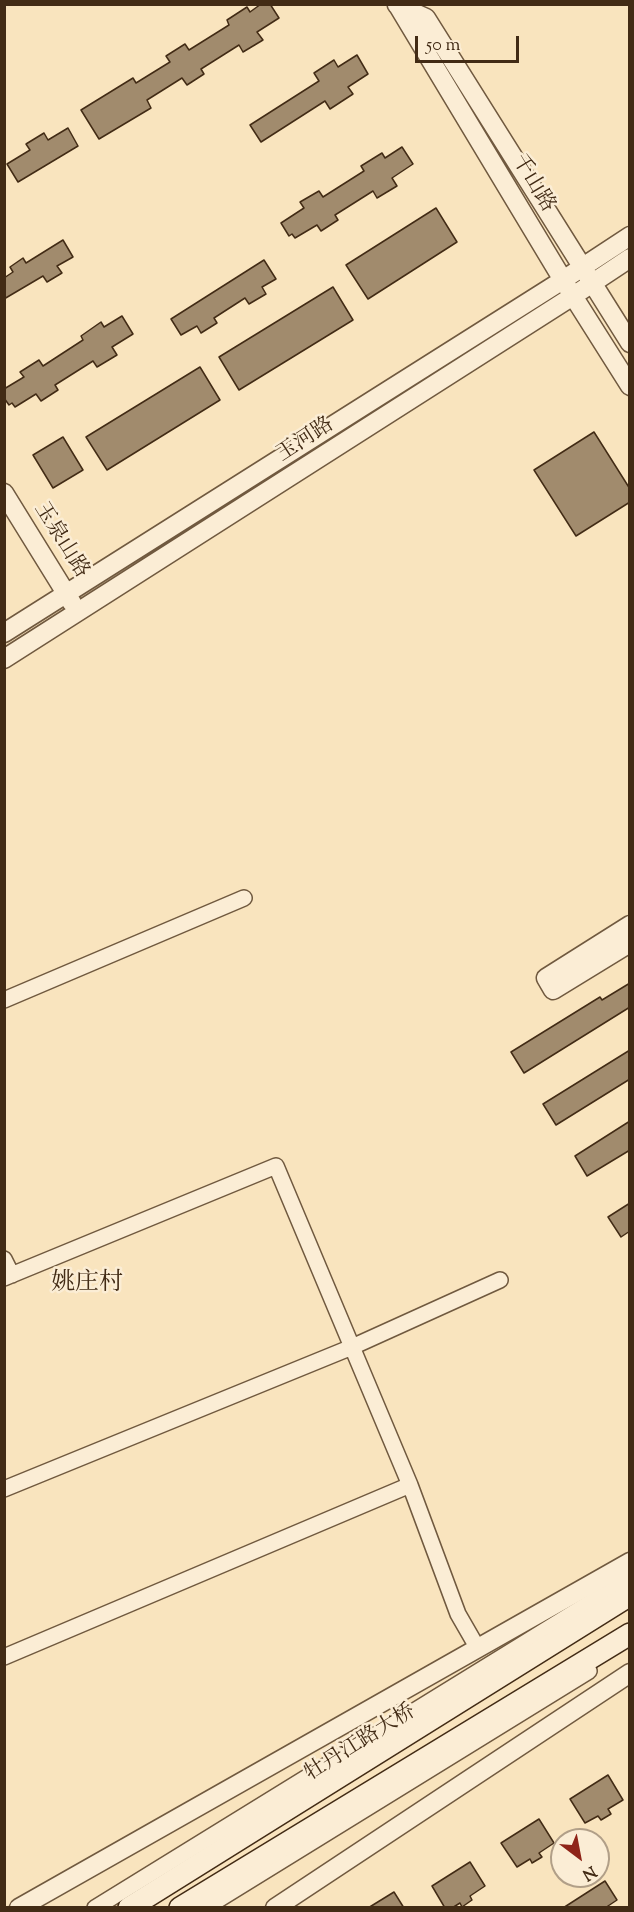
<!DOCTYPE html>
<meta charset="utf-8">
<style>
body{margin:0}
#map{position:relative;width:634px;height:1912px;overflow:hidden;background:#f9e4be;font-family:"Sorts Mill Goudy",serif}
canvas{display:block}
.frame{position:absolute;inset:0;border:6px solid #422b15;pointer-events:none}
.north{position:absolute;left:550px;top:1828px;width:60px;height:60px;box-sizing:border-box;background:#fbedd5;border:2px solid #b19f88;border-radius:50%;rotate:148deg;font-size:16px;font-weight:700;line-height:24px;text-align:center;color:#422b15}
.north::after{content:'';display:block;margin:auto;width:21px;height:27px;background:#8f2418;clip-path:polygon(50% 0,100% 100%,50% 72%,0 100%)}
.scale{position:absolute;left:415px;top:36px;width:104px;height:27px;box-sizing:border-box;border:3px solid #422b15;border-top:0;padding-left:8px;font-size:18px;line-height:21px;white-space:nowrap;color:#422b15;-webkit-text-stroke:4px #fbedd5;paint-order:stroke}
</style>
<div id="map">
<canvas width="634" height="1912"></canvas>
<div class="frame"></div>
<div class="north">N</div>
<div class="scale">50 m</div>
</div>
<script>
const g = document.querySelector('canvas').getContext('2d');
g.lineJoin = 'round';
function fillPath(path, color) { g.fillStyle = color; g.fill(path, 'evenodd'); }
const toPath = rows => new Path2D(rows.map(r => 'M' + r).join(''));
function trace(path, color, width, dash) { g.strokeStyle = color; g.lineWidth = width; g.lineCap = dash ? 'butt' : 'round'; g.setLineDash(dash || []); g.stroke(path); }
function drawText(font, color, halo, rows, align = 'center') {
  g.font = font + ' "Sorts Mill Goudy","Noto Serif SC",serif'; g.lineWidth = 5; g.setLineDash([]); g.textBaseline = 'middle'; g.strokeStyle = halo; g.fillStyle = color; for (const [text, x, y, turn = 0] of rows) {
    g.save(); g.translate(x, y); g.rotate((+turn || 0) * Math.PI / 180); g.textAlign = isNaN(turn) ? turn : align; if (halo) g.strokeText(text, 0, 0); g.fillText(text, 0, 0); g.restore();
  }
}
const building = toPath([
 [261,4,270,4,279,18,257,32,263,40,243,52,239,45,201,69,204,74,187,85,182,78,147,100,151,108,99,139,81,110,133,78,136,83,170,62,166,56,185,44,189,50,229,25,227,20,247,7,250,12,261,4],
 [357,55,368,74,348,87,353,94,330,109,325,101,261,142,250,125,319,81,314,73,334,60,338,67,357,55],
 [68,128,78,146,18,182,7,164,30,150,26,144,44,133,48,140,68,128],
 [402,147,413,164,392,178,397,186,377,198,373,191,335,215,338,220,321,231,317,225,295,238,292,234,289,236,281,223,304,208,300,202,319,191,323,197,364,171,361,166,382,153,385,158,402,147],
 [436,208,457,242,368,299,346,265,436,208],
 [63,240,73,257,57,266,62,273,47,282,43,276,4,299,4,278,13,272,10,267,23,258,26,263,63,240],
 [264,260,276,279,262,287,266,294,249,304,245,298,214,318,217,323,201,333,197,326,181,335,171,319,264,260],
 [333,287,353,320,239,390,219,357,333,287],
 [122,316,133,334,112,347,117,355,97,367,93,361,55,385,58,390,41,401,36,394,15,407,12,403,9,405,4,398,4,389,24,377,20,372,39,360,43,366,83,340,81,336,101,322,104,327,122,316],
 [200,367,220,400,107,470,86,437,200,367],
 [594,432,630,489,630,502,576,536,534,470,594,432],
 [63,437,83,470,53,488,33,455,63,437],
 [630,983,630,1007,524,1073,511,1052,600,997,602,1000,630,983],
 [630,1050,630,1079,556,1125,543,1104,630,1050],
 [630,1121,630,1150,587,1176,575,1156,630,1121],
 [630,1203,630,1231,621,1237,608,1217,630,1203],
 [608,1775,623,1800,608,1809,611,1814,601,1820,598,1816,585,1823,570,1799,608,1775],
 [539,1819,554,1843,539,1853,542,1857,532,1863,530,1859,517,1867,501,1843,539,1819],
 [470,1862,485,1886,470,1896,472,1900,462,1907,460,1903,452,1908,445,1908,432,1886,470,1862],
 [605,1881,617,1900,605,1908,563,1908,605,1881],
 [394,1892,404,1908,368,1908,394,1892]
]);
fillPath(building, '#a18b6d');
trace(building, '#422b15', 1.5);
const minor = toPath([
 [4,1000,244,898],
 [4,1259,12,1275],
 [4,1278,276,1166,410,1485,458,1614,477,1647],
 [4,1489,352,1347,500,1280],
 [4,1657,410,1485],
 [95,1908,630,1578],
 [205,1908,589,1671]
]);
const tertiary = toPath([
 [397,4,563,280,630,386],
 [397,5,426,18,630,343],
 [4,493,72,603],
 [4,633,563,280,630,236],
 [4,659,573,296,630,258],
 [630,925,546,978,553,990,630,943],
 [19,1908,630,1562],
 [275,1908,630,1673]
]);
const secondary = toPath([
 [129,1908,630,1595],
 [180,1908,630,1634]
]);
trace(minor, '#70593f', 18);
trace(tertiary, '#70593f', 21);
trace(secondary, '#422b15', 24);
trace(minor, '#fbedd5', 15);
trace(tertiary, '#fbedd5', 18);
trace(secondary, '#fbedd5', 21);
drawText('21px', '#422b15', '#fbedd5', [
 ["千山路",532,184,59],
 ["玉河路",306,441,-33],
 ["玉泉山路",60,541,58],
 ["牡丹江路大桥",361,1744,-32]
]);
drawText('24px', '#422b15', '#fbedd5', [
 ["姚庄村",87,1285]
]);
</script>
